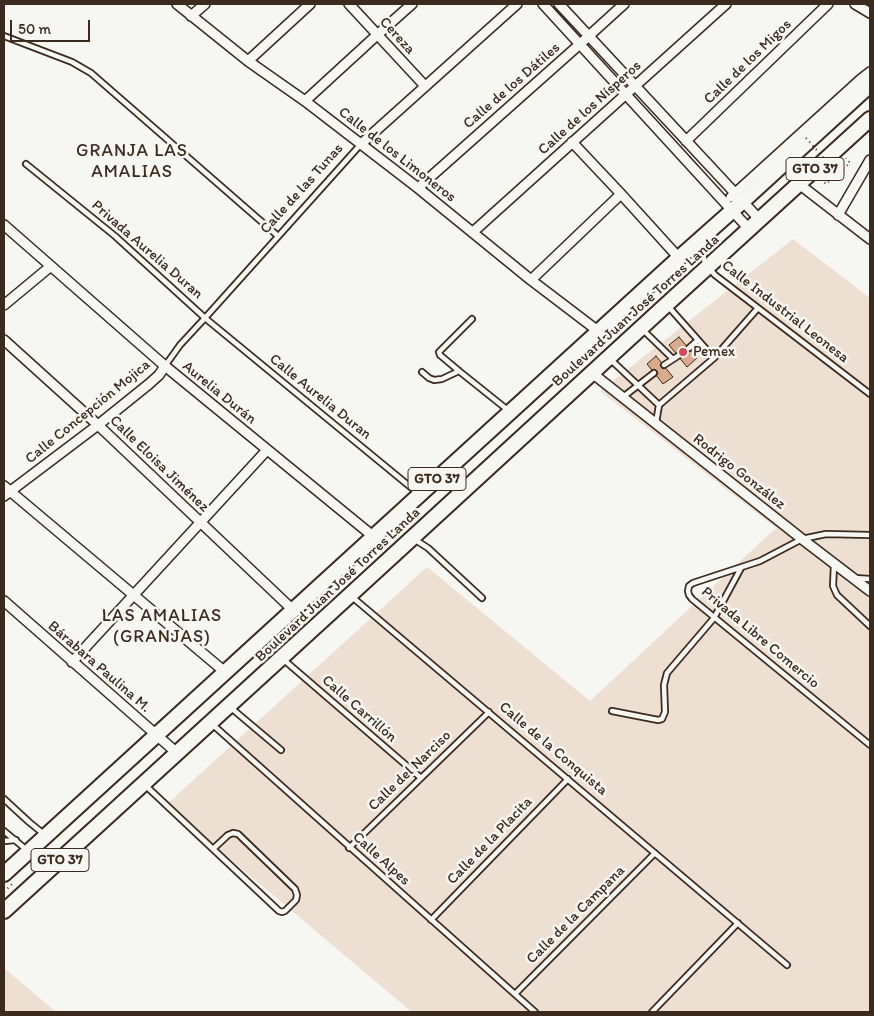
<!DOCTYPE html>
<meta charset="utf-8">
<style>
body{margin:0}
#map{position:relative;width:874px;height:1016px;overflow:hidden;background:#f6f6f2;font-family:Itim,sans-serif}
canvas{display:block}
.frame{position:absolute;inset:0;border:5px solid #3b2a1e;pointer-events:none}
.scale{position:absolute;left:10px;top:20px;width:80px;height:22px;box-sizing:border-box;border:2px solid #3b2a1e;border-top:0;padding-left:6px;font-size:15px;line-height:18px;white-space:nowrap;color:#3b2a1e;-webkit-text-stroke:4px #f6f6f2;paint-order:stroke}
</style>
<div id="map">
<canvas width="874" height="1016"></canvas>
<div class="frame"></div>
<div class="scale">50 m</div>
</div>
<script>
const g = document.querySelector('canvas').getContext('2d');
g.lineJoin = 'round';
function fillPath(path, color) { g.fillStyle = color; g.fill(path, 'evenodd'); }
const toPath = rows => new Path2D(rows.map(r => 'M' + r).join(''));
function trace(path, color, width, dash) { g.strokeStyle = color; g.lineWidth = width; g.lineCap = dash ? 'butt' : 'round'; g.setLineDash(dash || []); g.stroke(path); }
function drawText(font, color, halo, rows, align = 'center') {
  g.font = font + ' Itim,sans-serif'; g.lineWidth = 5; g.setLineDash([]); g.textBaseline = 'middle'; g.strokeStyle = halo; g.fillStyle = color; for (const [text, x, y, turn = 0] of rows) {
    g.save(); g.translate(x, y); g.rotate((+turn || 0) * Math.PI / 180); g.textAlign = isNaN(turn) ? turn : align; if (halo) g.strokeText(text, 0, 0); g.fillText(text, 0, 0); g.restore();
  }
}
fillPath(toPath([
 [793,239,870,298,870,1012,412,1012,166,805,427,567,590,701,776,528,600,391],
 [4,968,56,1012,4,1012]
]), '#eedfd3');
const building = toPath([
 [679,337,697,358,687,367,669,345,679,337],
 [656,356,673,377,663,384,647,364,656,356]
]);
fillPath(building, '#daaa8c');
trace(building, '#3b2a1e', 1);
const service = toPath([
 [4,36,72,62,91,73,278,236],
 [26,164,115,236,205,318,419,494],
 [701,243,704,260,708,267,715,275,870,394],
 [472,319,439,352,440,355,459,371,509,411],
 [642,329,673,359],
 [689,348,698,340],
 [714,358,758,308],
 [610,359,659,405,714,358,667,305],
 [664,365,678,356],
 [165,366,180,345,205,318,361,144],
 [422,372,429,378,434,380,442,379,459,371],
 [623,397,654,373],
 [656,423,659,405],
 [870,535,826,534,802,539,760,561,693,583,689,586,688,591,689,595,692,599,870,745],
 [414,539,428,548,482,598],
 [834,565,833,586,837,595,870,626],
 [855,578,870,579],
 [351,596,787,965],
 [284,660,421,778],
 [230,707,281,750],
 [612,711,658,720,662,719,665,712,664,685,667,673,714,618,741,568],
 [212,724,535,1012],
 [146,786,213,849,279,911,282,912,285,911,296,900,297,895,295,889,238,834,233,833,228,835,213,849],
 [4,799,29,822,45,835],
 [4,831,28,851],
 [4,841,16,840],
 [349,848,489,712],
 [431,920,568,779],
 [515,994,655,853],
 [652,1012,738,923]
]);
const minor = toPath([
 [177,4,248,61,305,101,418,188,531,280,598,331],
 [349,4,425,86],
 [543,4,749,229],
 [559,4,760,220],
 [855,4,870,13],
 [191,16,205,4],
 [248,61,310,4],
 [305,101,377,35,412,4],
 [686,141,828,4],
 [572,142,621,194,679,258],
 [361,144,517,4],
 [799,184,870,239],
 [418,188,580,44,624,4],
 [731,197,861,79,870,72],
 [838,215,870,160],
 [4,225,165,366,374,537],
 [473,232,726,4],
 [531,280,621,194],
 [4,305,51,266],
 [4,340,98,425,293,610],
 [592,373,802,539,870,591],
 [4,486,225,672],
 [4,496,98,425,149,384,159,375,165,366],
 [4,601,177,753],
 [72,662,267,450]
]);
const primary = toPath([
 [4,874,679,258,742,202,870,85],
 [4,911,350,595,667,304,870,119]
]);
trace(service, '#3b2a1e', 8);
trace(minor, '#3b2a1e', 12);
trace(primary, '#3b2a1e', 18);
trace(toPath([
 [821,179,826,184,850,163,846,158],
 [4,892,13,883]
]), '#3b2a1e', 2, [1, 4]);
trace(service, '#f6f6f2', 4.5);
trace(minor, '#f6f6f2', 9);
trace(primary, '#f6f6f2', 14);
trace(toPath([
 [806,138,836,172]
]), '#3b2a1e', 2, [1, 4]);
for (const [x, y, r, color] of [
 [683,352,5,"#d1495b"]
]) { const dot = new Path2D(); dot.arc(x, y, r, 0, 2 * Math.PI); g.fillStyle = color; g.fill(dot); trace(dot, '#f6f6f2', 2); }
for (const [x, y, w] of [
 [815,169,58],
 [437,479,58],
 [60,860,58]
]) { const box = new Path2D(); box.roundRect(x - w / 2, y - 11.5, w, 23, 4); g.fillStyle = '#f6f6f2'; g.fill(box); trace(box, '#3b2a1e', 1); }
drawText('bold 14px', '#3b2a1e', null, [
 ["GTO 37",815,169],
 ["GTO 37",437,479],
 ["GTO 37",60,860]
]);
drawText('15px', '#3b2a1e', '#f6f6f2', [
 ["Cereza",397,36,47],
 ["Calle de los Migos",748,62,-44],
 ["Calle de los Dátiles",512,86,-41],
 ["Calle de los Nísperos",590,108,-42],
 ["Calle de los Limoneros",397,155,38],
 ["Calle de las Tunas",302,189,-48],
 ["Privada Aurelia Duran",147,250,41],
 ["Boulevard Juan José Torres Landa",636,311,-42],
 ["Calle Industrial Leonesa",785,312,38],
 ["Aurelia Durán",219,393,39],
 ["Calle Aurelia Duran",320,397,39],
 ["Calle Concepción Mojica",88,412,-39],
 ["Calle Eloisa Jiménez",159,464,44],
 ["Rodrigo González",739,472,38],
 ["Boulevard Juan José Torres Landa",338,585,-43],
 ["Privada Libre Comercio",760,638,40],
 ["Bárabara Paulina M.",99,667,41],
 ["Calle Carrillón",359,709,41],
 ["Calle de la Conquista",553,749,40],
 ["Calle del Narciso",410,771,-44],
 ["Calle de la Placita",490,841,-46],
 ["Calle Alpes",381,859,42],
 ["Calle de la Campana",576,915,-45]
]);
drawText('15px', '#3b2a1e', '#f6f6f2', [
 ["Pemex",693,352]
], 'left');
g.letterSpacing = '1px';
drawText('18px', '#3b2a1e', '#f6f6f2', [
 ["GRANJA LAS",132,151],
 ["AMALIAS",132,172],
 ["LAS AMALIAS",162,616],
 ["(GRANJAS)",162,637]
]);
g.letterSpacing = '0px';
</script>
